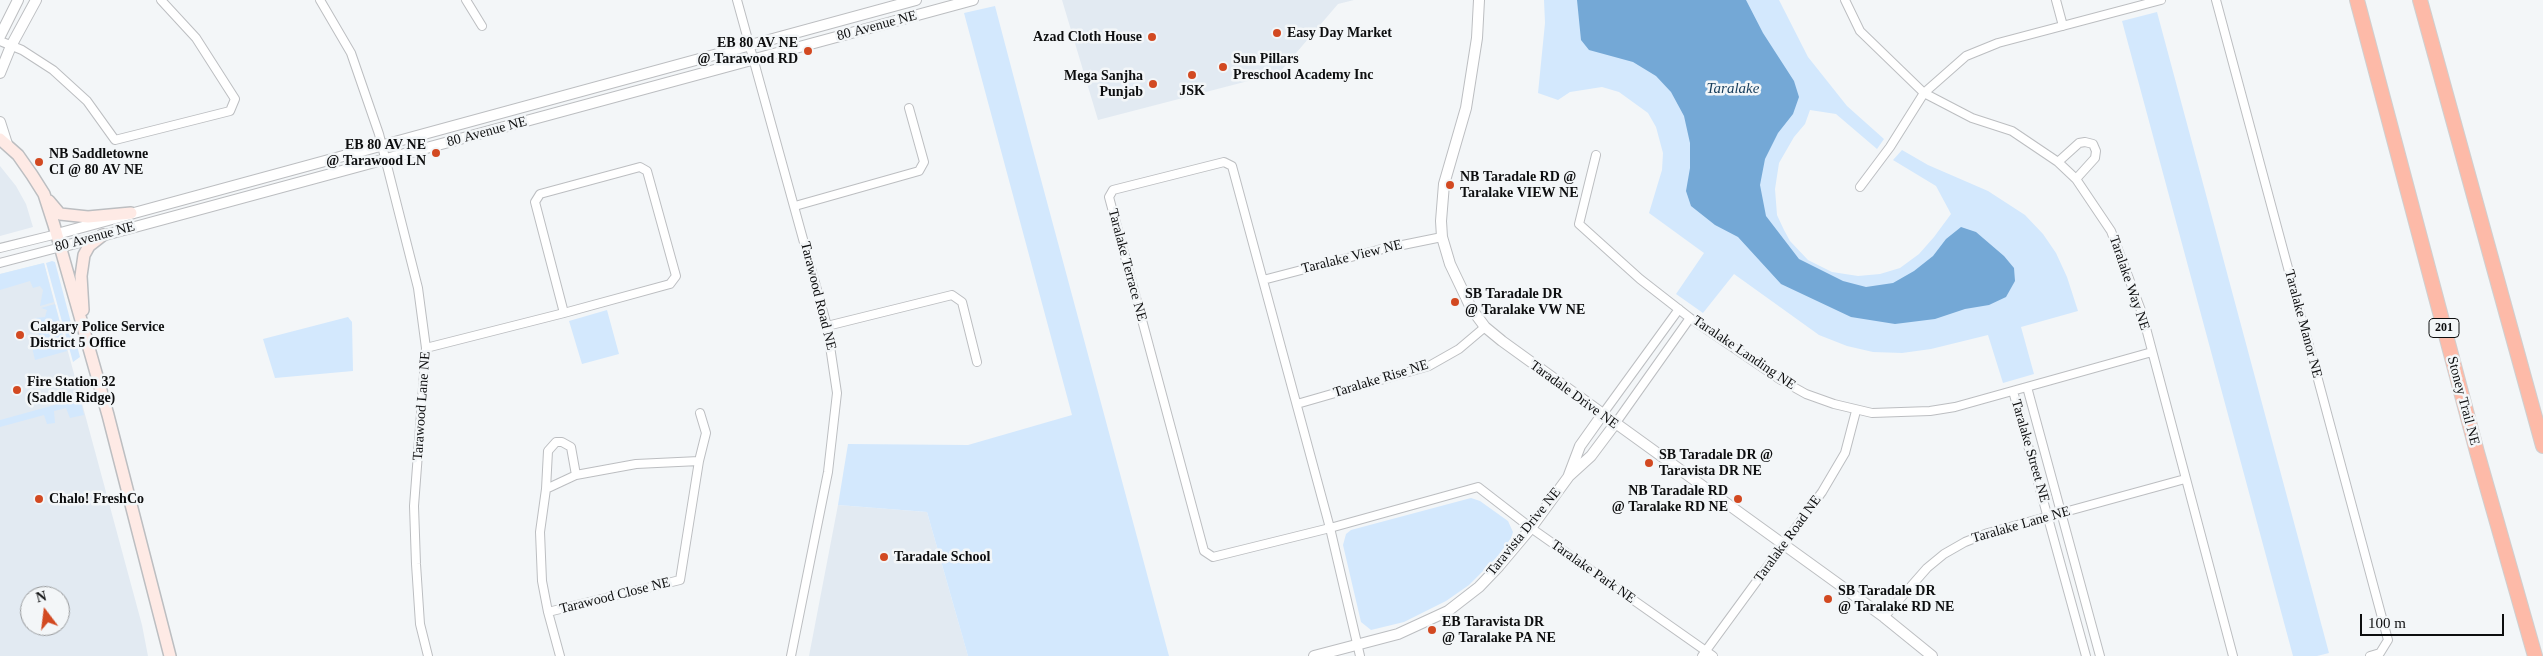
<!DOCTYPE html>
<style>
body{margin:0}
#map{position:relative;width:2543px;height:656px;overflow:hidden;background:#f3f6f8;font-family:"Times New Roman",serif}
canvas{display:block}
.north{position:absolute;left:20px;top:586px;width:50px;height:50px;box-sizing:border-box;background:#f3f6f8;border:1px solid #97999b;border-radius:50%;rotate:345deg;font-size:14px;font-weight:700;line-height:20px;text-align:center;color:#0d0e0f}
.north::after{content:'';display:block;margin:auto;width:18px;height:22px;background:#d24921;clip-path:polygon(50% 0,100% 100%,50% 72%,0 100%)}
.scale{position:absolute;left:2360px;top:614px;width:144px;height:22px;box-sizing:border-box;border:2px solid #0d0e0f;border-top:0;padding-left:6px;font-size:15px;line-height:18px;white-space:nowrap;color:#0d0e0f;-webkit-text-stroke:4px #f3f6f8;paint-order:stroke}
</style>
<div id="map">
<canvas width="2543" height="656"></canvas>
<div class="north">N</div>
<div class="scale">100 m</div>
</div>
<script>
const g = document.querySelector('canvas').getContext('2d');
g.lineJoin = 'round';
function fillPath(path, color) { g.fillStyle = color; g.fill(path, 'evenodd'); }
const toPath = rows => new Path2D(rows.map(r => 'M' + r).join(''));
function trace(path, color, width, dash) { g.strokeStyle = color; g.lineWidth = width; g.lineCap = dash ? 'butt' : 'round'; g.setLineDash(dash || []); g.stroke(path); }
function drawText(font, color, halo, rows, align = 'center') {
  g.font = font + ' "Times New Roman",serif'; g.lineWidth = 5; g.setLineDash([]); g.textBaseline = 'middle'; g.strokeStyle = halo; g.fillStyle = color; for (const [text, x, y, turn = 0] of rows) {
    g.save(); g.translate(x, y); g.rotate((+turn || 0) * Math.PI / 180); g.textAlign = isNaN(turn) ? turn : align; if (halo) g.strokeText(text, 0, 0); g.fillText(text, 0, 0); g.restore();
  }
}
fillPath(toPath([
 [1062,0,1354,0,1338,4,1279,73,1098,120],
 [0,166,16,186,26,204,33,227,0,236],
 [44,263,142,625,148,656,0,656,0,274],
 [30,596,60,596,60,626,30,626],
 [838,505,927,512,968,656,809,656]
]), '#e2eaf2');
fillPath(toPath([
 [1544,0,1779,0,1808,57,1847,106,1884,139,1877,149,1836,114,1810,110,1805,124,1794,137,1779,163,1775,189,1777,215,1784,230,1790,241,1808,260,1832,272,1858,276,1880,274,1900,268,1919,254,1934,237,1951,214,1936,186,1893,160,1902,150,1928,165,1988,191,2025,215,2043,234,2056,253,2067,277,2078,311,2021,327,2034,374,2003,383,1988,335,1931,349,1902,353,1873,352,1847,346,1819,335,1734,274,1703,313,1676,294,1704,253,1649,213,1662,170,1663,153,1656,127,1648,113,1619,92,1602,87,1570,92,1558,100,1538,93,1545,23],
 [995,6,1029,135,1169,656,968,656,927,512,838,505,848,444,968,445,1072,415,964,13],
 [2157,12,2329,653,2317,656,2293,656,2122,21],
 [52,261,55,262,80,357,73,362,46,263],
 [44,263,54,302,40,306,43,290,40,286,33,288,30,281,0,290,0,274],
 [55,304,67,351,35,360,32,347,42,344,35,318,45,317,47,310,41,308],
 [607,310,619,354,582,364,569,321],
 [348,317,352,322,353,371,275,378,263,339],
 [80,398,84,415,70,418,66,408,54,411,55,423,47,424,44,415,0,427,0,420],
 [1471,498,1480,501,1508,521,1513,532,1511,538,1498,556,1469,585,1446,601,1404,622,1371,630,1361,622,1343,545,1346,534,1351,530]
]), '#d3e8fd');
fillPath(toPath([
 [1577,0,1746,0,1763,33,1794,81,1799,97,1793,114,1778,133,1765,159,1760,185,1766,216,1799,259,1843,281,1866,287,1893,283,1914,271,1933,256,1946,239,1961,227,1976,232,2004,256,2014,268,2015,281,2006,297,1989,305,1965,309,1935,319,1895,324,1851,317,1781,284,1738,237,1715,225,1691,206,1686,191,1690,168,1690,143,1684,116,1671,92,1656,76,1633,62,1589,50,1581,40]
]), '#74a8d6');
const minor = toPath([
 [320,0,351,53,379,134,418,288,426,348,414,506,416,564,420,624,428,656],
 [466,0,482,26],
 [737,0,827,326,837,393,828,472,791,656],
 [1845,0,1860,31,1924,93,1972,118,2012,131,2058,162,2076,179,2111,231,2142,313,2233,656],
 [2056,0,2063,26],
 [2216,0,2388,640,2380,653,2370,656],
 [0,41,22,50,53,70,87,101,115,140,230,111,235,99,196,38,161,0],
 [1596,155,1579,224,1640,279,1690,318,1781,380,1806,394,1834,404,1872,413,1930,411,1955,407,2152,352],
 [2058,162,2079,143,2085,142,2093,144,2096,151,2095,158,2076,179],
 [1860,187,1890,147,1924,93,1966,56,1998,43,2161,0],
 [795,206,919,171,924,162,909,108],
 [0,248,57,234],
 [0,263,61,247],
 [1263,280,1378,250,1442,237],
 [827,326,952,295,962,302,977,362],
 [426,348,564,313,670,284,676,276,647,171,640,167,540,194,535,202,564,313],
 [2027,387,2100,656],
 [2013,391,2086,656],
 [1297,404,1429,366,1459,349,1485,327],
 [1602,415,1679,309],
 [1615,424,1690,318],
 [699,461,706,433,700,413],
 [546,489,548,451,556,442,562,442,571,447,576,475],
 [548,612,680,580,699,461,636,464,576,475,546,489,540,532,542,581,548,612,560,656],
 [1884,617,1927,568,1944,554,1965,542,1988,533,2185,479],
 [1360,656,1330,528,1232,166,1224,162,1113,190,1109,197,1204,551,1213,557,1330,528,1478,487,1531,528,1713,656],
 [1702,656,1822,492,1845,453,1856,411]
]);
const tertiary = toPath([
 [1479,0,1477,38,1466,108,1444,184,1441,221,1442,237,1450,264,1471,308,1485,327,1502,341,1884,617,1932,656],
 [0,36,18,0],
 [0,73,11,46,36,0],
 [0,122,7,144],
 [57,234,916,0],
 [61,247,973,0],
 [1569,475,1580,446,1602,415],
 [1314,656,1398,634,1448,611,1479,587,1499,566,1531,528,1569,476,1591,456,1615,424]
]);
const secondary = toPath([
 [0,139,18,155,32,175,44,194,54,225,108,415,170,656],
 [49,201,60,214,88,217,131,213],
 [83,310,81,276,84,255,89,246,103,235]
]);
const motorway = toPath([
 [2357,0,2477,452,2535,656],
 [2420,0,2543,446]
]);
trace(minor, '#bcbec1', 10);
trace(tertiary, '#bcbec1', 12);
trace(secondary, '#bcbec1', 14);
trace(motorway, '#cfcfcf', 16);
trace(minor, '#fff', 8);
trace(tertiary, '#fff', 10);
trace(secondary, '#feeae5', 11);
trace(motorway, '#fdbaa8', 14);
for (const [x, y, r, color] of [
 [1277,33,5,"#d24921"],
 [1152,37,5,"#d24921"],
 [808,51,5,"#d24921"],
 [1223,67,5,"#d24921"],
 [1192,75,5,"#d24921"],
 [1153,84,5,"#d24921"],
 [436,153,5,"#d24921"],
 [39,162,5,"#d24921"],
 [1450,185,5,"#d24921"],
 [1455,302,5,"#d24921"],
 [20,335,5,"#d24921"],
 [17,390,5,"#d24921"],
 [1649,463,5,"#d24921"],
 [39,499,5,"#d24921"],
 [1738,499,5,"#d24921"],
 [884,557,5,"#d24921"],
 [1828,599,5,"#d24921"],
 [1432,630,5,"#d24921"]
]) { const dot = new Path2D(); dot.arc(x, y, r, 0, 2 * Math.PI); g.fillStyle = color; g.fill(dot); trace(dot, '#f3f6f8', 2); }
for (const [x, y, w] of [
 [2444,328,30]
]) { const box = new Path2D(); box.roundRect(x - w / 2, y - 9.5, w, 19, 4); g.fillStyle = '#f3f6f8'; g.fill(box); trace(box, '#0d0e0f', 1); }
drawText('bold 12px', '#0d0e0f', null, [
 ["201",2444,328]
]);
drawText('14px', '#0d0e0f', '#f3f6f8', [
 ["80 Avenue NE",877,26,-15],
 ["80 Avenue NE",487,132,-15],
 ["80 Avenue NE",95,237,-15],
 ["Taralake View NE",1352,257,-14],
 ["Taralake Terrace NE",1127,265,75],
 ["Taralake Way NE",2129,283,71],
 ["Tarawood Road NE",818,296,76],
 ["Taralake Manor NE",2303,324,75],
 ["Taralake Landing NE",1744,353,34],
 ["Taralake Rise NE",1381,379,-17],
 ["Taradale Drive NE",1574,395,36],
 ["Stoney Trail NE",2463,401,75],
 ["Tarawood Lane NE",422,406,-86],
 ["Taralake Street NE",2030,451,74],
 ["Taralake Lane NE",2021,525,-16],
 ["Taravista Drive NE",1524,532,-51],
 ["Taralake Road NE",1788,539,-54],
 ["Taralake Park NE",1593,572,35],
 ["Tarawood Close NE",615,596,-14]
]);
drawText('bold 14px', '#0d0e0f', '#f3f6f8', [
 ["Easy Day Market",1287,33],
 ["Azad Cloth House",1142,37,"right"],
 ["EB 80 AV NE",798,43,"right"],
 ["@ Tarawood RD",798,59,"right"],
 ["Sun Pillars",1233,59],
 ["Preschool Academy Inc",1233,75],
 ["Mega Sanjha",1143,76,"right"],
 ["Punjab",1143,92,"right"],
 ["JSK",1192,91,"center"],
 ["EB 80 AV NE",426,145,"right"],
 ["@ Tarawood LN",426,161,"right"],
 ["NB Saddletowne",49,154],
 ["CI @ 80 AV NE",49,170],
 ["NB Taradale RD @",1460,177],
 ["Taralake VIEW NE",1460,193],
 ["SB Taradale DR",1465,294],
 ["@ Taralake VW NE",1465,310],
 ["Calgary Police Service",30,327],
 ["District 5 Office",30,343],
 ["Fire Station 32",27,382],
 ["(Saddle Ridge)",27,398],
 ["SB Taradale DR @",1659,455],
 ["Taravista DR NE",1659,471],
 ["NB Taradale RD",1728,491,"right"],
 ["@ Taralake RD NE",1728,507,"right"],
 ["Chalo! FreshCo",49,499],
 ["Taradale School",894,557],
 ["SB Taradale DR",1838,591],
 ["@ Taralake RD NE",1838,607],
 ["EB Taravista DR",1442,622],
 ["@ Taralake PA NE",1442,638]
], 'left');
drawText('italic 15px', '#163d5c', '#f3f6f8', [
 ["Taralake",1733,89]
]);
</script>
